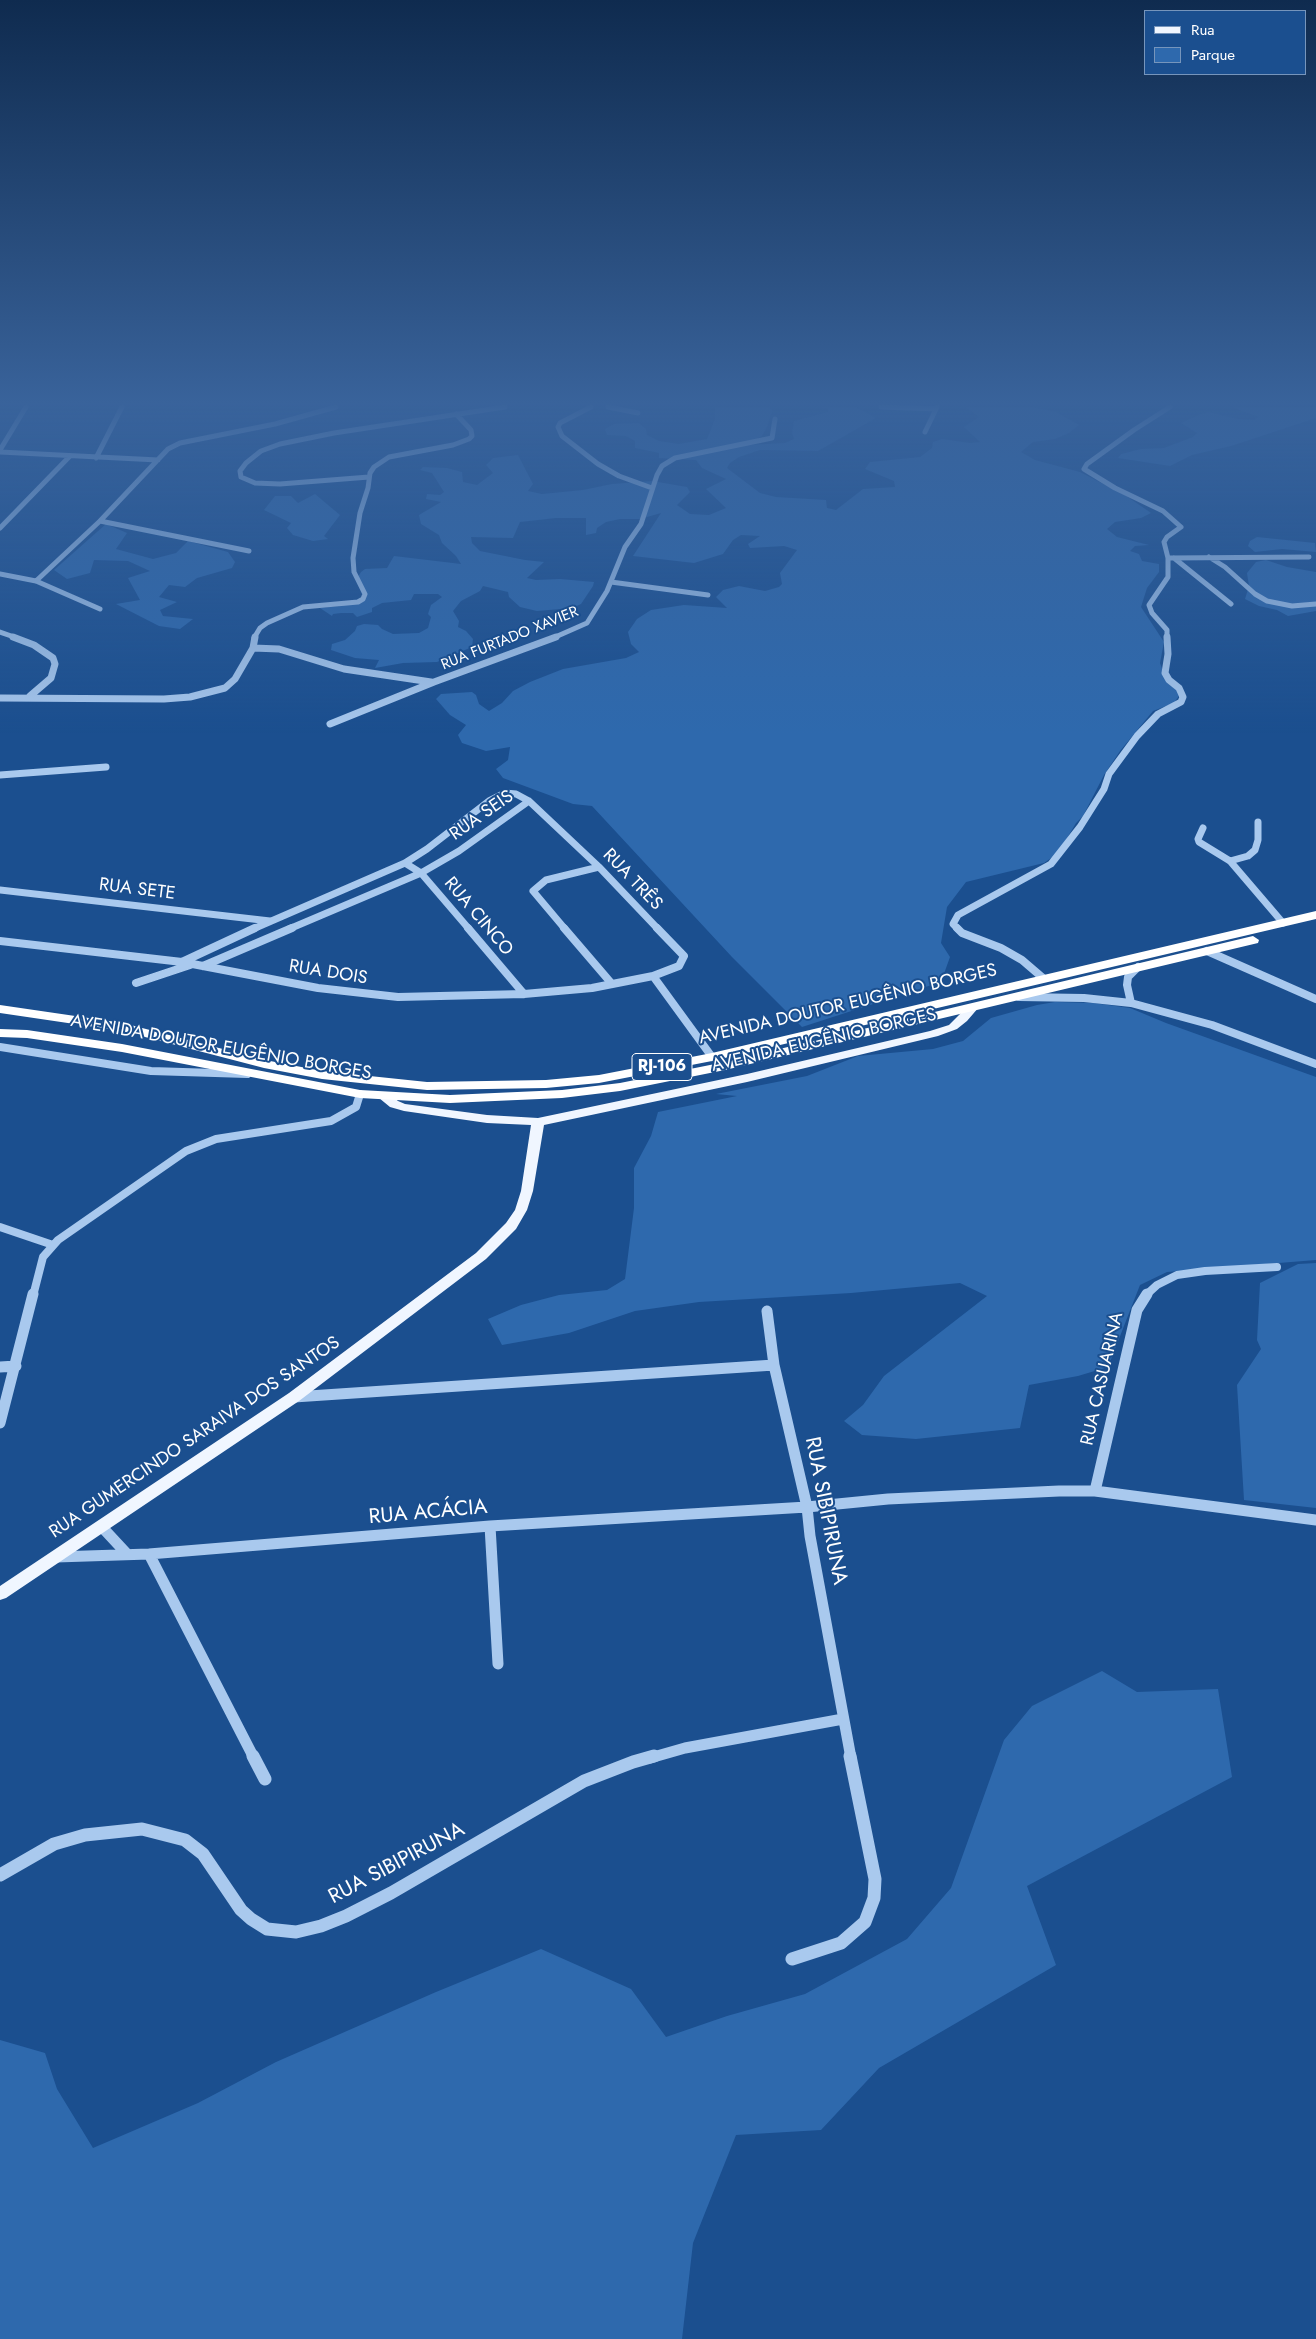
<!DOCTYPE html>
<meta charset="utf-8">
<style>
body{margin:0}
#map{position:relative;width:1316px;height:2339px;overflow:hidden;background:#1b4f8f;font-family:Jost,sans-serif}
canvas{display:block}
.legend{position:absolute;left:1144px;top:10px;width:162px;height:65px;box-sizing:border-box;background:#1b4f8f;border:1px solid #7695bc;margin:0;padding:6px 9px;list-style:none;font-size:15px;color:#fff}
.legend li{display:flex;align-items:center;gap:10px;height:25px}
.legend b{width:25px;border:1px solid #7695bc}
</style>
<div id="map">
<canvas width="1316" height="2339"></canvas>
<ul class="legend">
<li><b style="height:6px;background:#f0f6ff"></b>Rua</li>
<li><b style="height:14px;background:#2e69ad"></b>Parque</li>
</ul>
</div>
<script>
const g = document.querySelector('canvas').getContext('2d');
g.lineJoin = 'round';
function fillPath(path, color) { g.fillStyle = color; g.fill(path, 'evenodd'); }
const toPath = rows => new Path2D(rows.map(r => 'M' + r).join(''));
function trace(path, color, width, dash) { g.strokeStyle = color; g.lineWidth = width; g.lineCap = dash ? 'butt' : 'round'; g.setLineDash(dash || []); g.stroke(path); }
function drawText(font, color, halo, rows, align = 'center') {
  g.font = font + ' Jost,sans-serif'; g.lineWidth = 4; g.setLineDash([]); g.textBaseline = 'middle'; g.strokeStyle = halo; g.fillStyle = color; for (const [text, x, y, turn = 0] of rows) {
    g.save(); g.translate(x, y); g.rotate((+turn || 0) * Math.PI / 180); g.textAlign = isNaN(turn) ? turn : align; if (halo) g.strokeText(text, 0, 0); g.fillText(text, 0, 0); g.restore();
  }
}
fillPath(toPath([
 [715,407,770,407,772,411,767,427,762,436,747,445,785,443,794,439,792,433,794,421,828,412,828,409,819,407,856,407,876,418,818,451,760,450,739,457,730,463,727,468,760,493,776,497,826,500,827,508,836,510,863,489,895,487,894,481,865,469,870,462,920,457,932,448,933,442,942,439,970,443,980,442,964,427,979,417,965,407,1032,407,1056,412,1079,425,1069,433,1055,439,1033,442,1021,452,1035,460,1080,472,1125,495,1151,513,1141,518,1115,522,1107,529,1117,537,1149,545,1135,546,1130,551,1139,554,1142,561,1159,564,1159,572,1147,588,1141,607,1164,642,1160,663,1167,683,1181,693,1174,703,1153,711,1120,751,1104,775,1083,816,1076,823,1066,840,1054,856,1044,863,966,882,947,907,941,943,950,957,941,982,802,1027,732,957,592,806,573,804,503,778,496,769,508,760,510,747,486,751,462,743,458,735,466,725,450,715,436,699,441,694,472,692,476,695,479,704,489,711,502,703,513,691,530,682,563,669,626,658,639,652,631,644,628,632,637,619,651,610,684,605,727,608,716,597,723,590,739,586,765,591,779,587,782,584,780,573,797,550,784,546,750,548,748,544,760,536,741,535,733,540,723,554,694,563,633,556,661,513,640,519,620,519,606,522,597,528,596,533,586,535,586,518,556,518,520,522,513,538,471,537,472,543,480,551,525,560,544,562,527,578,536,580,560,579,594,582,593,586,581,604,572,608,537,611,520,607,509,597,508,592,483,586,480,591,461,601,453,611,459,621,458,627,466,631,473,639,472,647,437,662,403,663,375,668,379,660,355,658,331,650,332,644,345,640,355,631,357,626,364,624,378,625,382,629,393,634,419,633,428,628,431,617,428,614,431,605,442,597,438,594,414,594,411,600,382,603,372,608,372,612,357,617,353,613,341,613,333,614,332,616,320,608,341,606,363,597,356,580,361,572,365,569,387,568,394,556,461,564,456,556,442,543,439,535,421,524,419,515,441,502,426,499,427,494,440,495,444,492,432,473,420,470,423,467,447,468,462,472,463,482,477,485,493,473,486,465,493,458,518,455,533,484,528,491,542,494,583,490,612,484,652,481,687,487,690,492,677,505,690,514,709,515,726,508,706,489,726,479,702,468,696,460,659,458,659,453,635,448,635,441,626,436,607,435,605,429,614,424,639,423,646,429,647,435,659,441,679,444,707,439,715,419],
 [1232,407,1316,407,1316,418,1231,446,1192,455,1170,466,1118,458,1121,454,1141,449,1164,448,1193,437,1197,433,1181,423,1198,415,1209,412,1238,419,1254,420,1258,417],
 [315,494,340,515,324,536,328,539,313,541,293,535,287,528,291,523,264,510,275,496,291,496,298,503],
 [106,524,127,533,116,549,153,559,176,553,188,541,228,552,235,562,232,568,197,578,185,587,169,585,159,597,177,602,160,610,163,616,193,619,180,629,159,626,116,604,140,600,128,578,150,571,128,561,94,560,90,573,67,579,54,570],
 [1257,537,1315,543,1316,552,1282,549,1255,552,1248,546,1250,541],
 [1266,560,1287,567,1316,572,1316,611,1288,616,1277,610,1259,606,1245,599,1249,586,1247,573,1256,562],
 [1055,1002,1093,1003,1130,1008,1166,1023,1316,1077,1316,1260,1167,1272,1140,1285,1108,1367,1078,1376,1029,1385,1020,1428,916,1439,862,1435,844,1421,863,1405,884,1376,987,1296,960,1283,851,1293,699,1302,635,1311,569,1333,502,1345,488,1319,521,1305,559,1295,607,1290,625,1279,634,1208,634,1168,651,1136,658,1112,737,1096,716,1094,807,1076,858,1056,933,1049,963,1041,991,1018,1037,1005],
 [1316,1263,1316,1508,1244,1500,1237,1385,1261,1349,1257,1340,1260,1283,1298,1264],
 [1102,1671,1137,1692,1218,1689,1232,1777,1027,1886,1056,1965,879,2068,821,2130,736,2135,693,2243,682,2339,0,2339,0,2040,45,2053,57,2089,93,2148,198,2103,276,2062,436,1992,541,1949,631,1989,666,2037,727,2016,805,1994,907,1939,951,1888,1004,1740,1032,1706]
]), '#2e69ad');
trace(toPath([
 [591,407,560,423,558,427,562,436,598,464,619,476,652,488],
 [608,407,638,413],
 [881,407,936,409],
 [925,432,937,407],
 [0,450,26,407],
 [0,452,158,460],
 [96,458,122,407],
 [369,477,280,484,255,483,241,477,240,471,246,463,261,451,280,444,334,433,505,407],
 [100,521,249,551],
 [0,528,70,456],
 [1209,557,1225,567,1255,594,1267,601,1292,606,1316,604],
 [1168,558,1309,557],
 [1174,558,1231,604],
 [0,574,36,581,100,609],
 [36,581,100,521,168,449,180,443,275,424,336,407],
 [611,582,708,595],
 [0,632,17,638],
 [254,638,260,628,267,623,303,607,358,602,363,599,365,594,354,572,353,558,360,513,368,488,370,473,374,467,389,457,453,445,469,439,472,436,471,430,456,414],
 [553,638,587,623,607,591,625,547,641,524,657,475,662,466,675,458,772,438,775,419],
 [1167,638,1167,630,1152,613,1149,605,1168,577,1168,558,1164,542,1167,537,1181,527,1163,511,1115,488,1084,469,1087,464,1134,430,1170,407]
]), '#a9c9ee', 5);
trace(toPath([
 [13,637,34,645,53,658,55,664,51,678,30,696],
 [253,648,279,649,344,669,431,682],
 [0,698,164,699,190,697,225,688,235,679,253,648,255,637],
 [330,724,434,682,556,637],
 [0,775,106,767],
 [1203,828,1198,839,1199,842,1230,861,1283,923],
 [1230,861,1248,856,1255,850,1258,840,1258,822],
 [405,863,421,873,469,929],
 [0,890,270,921],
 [253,929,405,863,427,849,489,801,505,793,516,794,529,801,599,867,658,929],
 [289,929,421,873,459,851,529,801],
 [565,929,533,891,546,880,599,867],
 [958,929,953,924,958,915,1051,864,1080,827,1104,789,1109,774,1137,736,1158,714,1181,702,1183,697,1179,688,1169,680,1165,673,1168,654,1167,637]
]), '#a9c9ee', 7);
trace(toPath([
 [468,928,524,994],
 [564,928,612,984],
 [957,928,962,933,1001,948,1022,960,1043,978],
 [0,941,182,962],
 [1207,951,1316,999],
 [182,962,318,988,398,997,524,994,592,988,653,976,679,966,684,956,657,928],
 [182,962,255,928],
 [203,966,292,928],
 [653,976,712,1057],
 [136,983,190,965],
 [1019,997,1084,998,1131,1003,1212,1025,1316,1064],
 [1131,1003,1127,985,1128,977,1138,967],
 [0,1047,151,1071,247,1074],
 [0,1227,53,1245],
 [33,1296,43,1257,58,1240,186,1151,216,1139,331,1121,356,1107,360,1094],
 [1145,1296,1157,1285,1177,1275,1205,1271,1277,1267]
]), '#a9c9ee', 8);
trace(toPath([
 [767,1311,774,1365,807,1507,810,1536,851,1758],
 [0,1367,16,1366],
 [294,1397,774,1365],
 [0,1423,33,1294],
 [1095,1491,1137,1310,1147,1294],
 [101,1526,127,1554],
 [490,1526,498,1664],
 [149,1554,254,1758],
 [56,1557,149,1554,490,1526,807,1507,888,1499,1059,1491,1095,1491,1316,1520],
 [650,1758,685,1748,843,1719]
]), '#a9c9ee', 11);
trace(toPath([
 [253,1756,265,1779],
 [0,1875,54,1844,85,1835,142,1829,185,1840,203,1854,241,1910,251,1919,267,1929,296,1932,321,1926,346,1916,391,1893,584,1781,633,1762,654,1756],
 [792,1959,841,1943,865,1922,874,1898,875,1879,850,1756]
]), '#a9c9ee', 13);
fillPath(toPath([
 [973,1004,979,1007,967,1021,957,1029,938,1036,747,1082,544,1125,533,1191,527,1210,516,1229,486,1259,299,1401,6,1598,0,1600,0,1586,289,1393,476,1253,506,1223,515,1210,521,1191,531,1125,487,1123,404,1111,390,1107,379,1098,377,1095,379,1092,387,1092,398,1101,405,1104,487,1115,538,1118,747,1074,930,1031,949,1025,969,1005,973,1004]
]), '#f0f6ff');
fillPath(toPath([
 [1316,911,1316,919,712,1061,599,1083,546,1088,427,1090,322,1079,264,1068,122,1031,0,1013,0,1005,123,1023,265,1060,322,1071,427,1082,546,1080,599,1075,712,1053,1316,911],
 [1253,936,1259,940,1258,943,725,1070,620,1091,562,1098,450,1103,360,1098,122,1052,27,1038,0,1037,0,1029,27,1030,122,1044,360,1090,450,1095,562,1090,620,1083,725,1062,1253,936]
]), '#fff');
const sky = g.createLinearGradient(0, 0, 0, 734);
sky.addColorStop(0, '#0f2b4f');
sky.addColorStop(0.55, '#39639b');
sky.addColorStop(1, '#39639b00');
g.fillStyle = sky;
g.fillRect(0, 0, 1316, 734);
drawText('15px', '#fff', '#1b4f8f', [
 ["RUA FURTADO XAVIER",510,639,-22]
]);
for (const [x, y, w] of [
 [662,1067,60]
]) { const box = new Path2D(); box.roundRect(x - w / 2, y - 13.5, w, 27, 4); g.fillStyle = '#1b4f8f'; g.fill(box); trace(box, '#fff', 1); }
drawText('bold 16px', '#fff', null, [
 ["RJ-106",662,1067]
]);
drawText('18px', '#fff', '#1b4f8f', [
 ["RUA SEIS",482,816,-35],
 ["RUA TRÊS",632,880,46],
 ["RUA SETE",137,890,7],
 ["RUA CINCO",478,917,50],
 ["RUA DOIS",328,973,9],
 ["AVENIDA DOUTOR EUGÊNIO BORGES",848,1005,-13],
 ["AVENIDA EUGÊNIO BORGES",824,1041,-13],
 ["AVENIDA DOUTOR EUGÊNIO BORGES",221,1048,10],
 ["RUA CASUARINA",1103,1379,-77],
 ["RUA GUMERCINDO SARAIVA DOS SANTOS",195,1438,-34]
]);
drawText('21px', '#fff', '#1b4f8f', [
 ["RUA SIBIPIRUNA",825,1511,79],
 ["RUA ACÁCIA",428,1513,-5],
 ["RUA SIBIPIRUNA",397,1864,-28]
]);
</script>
